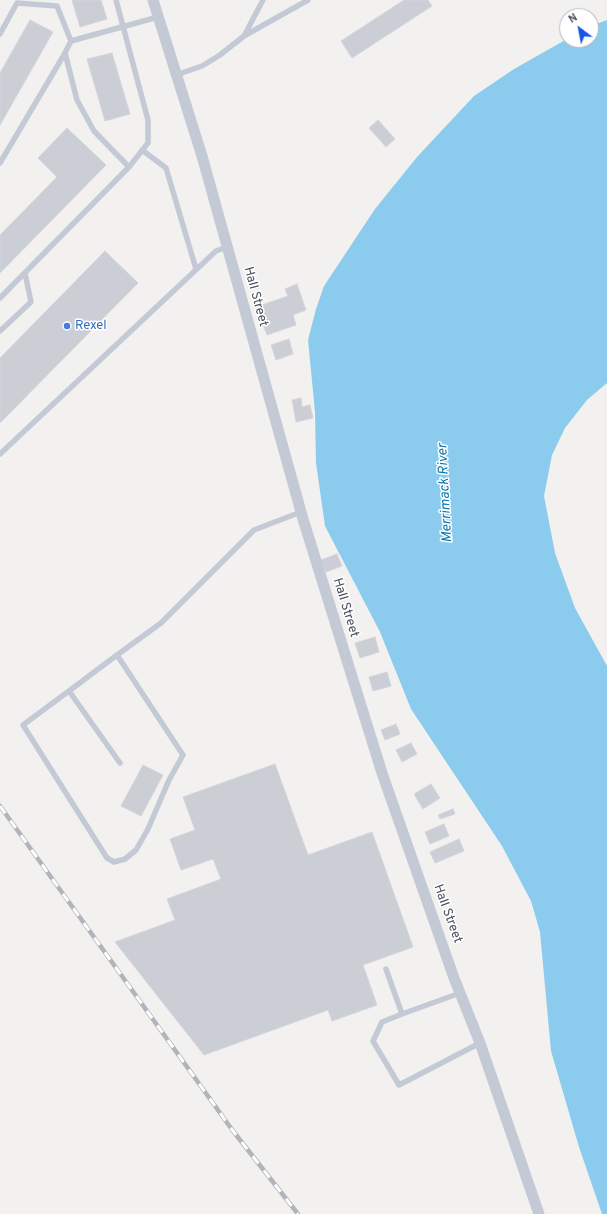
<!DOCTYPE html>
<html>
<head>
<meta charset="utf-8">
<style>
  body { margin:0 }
  #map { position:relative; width:607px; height:1214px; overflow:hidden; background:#f3f0f0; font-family:Overpass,sans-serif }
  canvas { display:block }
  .north { position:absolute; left:559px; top:8px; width:40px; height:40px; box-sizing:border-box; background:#fff; border:1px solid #b6b9bf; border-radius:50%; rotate:328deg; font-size:11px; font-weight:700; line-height:16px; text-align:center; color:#48515e }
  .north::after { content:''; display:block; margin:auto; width:14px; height:18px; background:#1756e6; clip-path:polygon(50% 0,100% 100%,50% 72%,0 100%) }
</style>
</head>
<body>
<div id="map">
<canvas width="607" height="1214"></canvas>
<div class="north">N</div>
</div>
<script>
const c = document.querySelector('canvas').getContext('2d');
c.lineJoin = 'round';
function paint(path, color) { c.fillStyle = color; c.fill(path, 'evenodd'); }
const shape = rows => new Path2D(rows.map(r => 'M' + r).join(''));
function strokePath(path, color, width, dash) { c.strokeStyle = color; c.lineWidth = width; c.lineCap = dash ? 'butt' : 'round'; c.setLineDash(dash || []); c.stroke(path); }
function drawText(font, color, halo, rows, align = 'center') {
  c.font = font + ' Overpass,sans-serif'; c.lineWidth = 3; c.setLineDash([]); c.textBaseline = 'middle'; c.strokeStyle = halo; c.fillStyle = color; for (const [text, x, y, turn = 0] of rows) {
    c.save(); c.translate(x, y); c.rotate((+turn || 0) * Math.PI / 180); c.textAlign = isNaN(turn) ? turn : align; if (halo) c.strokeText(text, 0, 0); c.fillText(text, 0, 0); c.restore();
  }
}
paint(shape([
  [607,20,607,383,587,400,565,428,552,455,544,496,555,553,575,608,607,666,607,1214,602,1214,579,1147,551,1051,540,932,531,901,502,846,411,709,380,632,325,526,316,463,315,412,308,340,316,309,324,286,375,209,417,157,474,96,514,69,567,39,591,40,591,26]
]), '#8bccee');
const building = shape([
  [72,0,101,0,107,19,80,27,72,0],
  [404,0,428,0,432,6,352,58,341,41,404,0],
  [30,20,53,32,0,125,0,73,30,20],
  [112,53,130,114,105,121,87,59,112,53],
  [378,120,395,139,386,147,369,128,378,120],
  [67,128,106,165,0,273,0,235,57,177,38,158,67,128],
  [105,251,138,283,0,423,0,358,105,251],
  [297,284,306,310,293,315,296,325,267,335,256,307,288,296,285,289,297,284],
  [289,339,293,354,276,360,271,345,289,339],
  [301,398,302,407,310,405,313,418,296,422,292,400,301,398],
  [337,554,342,566,326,572,321,560,337,554],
  [375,637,379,652,360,658,355,643,375,637],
  [387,672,391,686,373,691,369,677,387,672],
  [396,724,400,734,385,740,381,730,396,724],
  [411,743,417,754,402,762,396,750,411,743],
  [275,764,308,855,372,832,413,947,363,965,377,1005,332,1021,328,1010,204,1055,115,942,175,920,167,899,221,879,213,859,181,870,170,839,195,830,183,797,275,764],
  [143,765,163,775,141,816,121,806,143,765],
  [431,784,440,798,423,809,414,794,431,784],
  [453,809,455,814,440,819,438,815,453,809],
  [444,824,449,836,430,844,425,832,444,824],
  [459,839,464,851,435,863,430,852,459,839]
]);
paint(building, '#ccced6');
strokePath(building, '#d4d5dc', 1);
strokePath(shape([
  [0,34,17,3,57,6,71,41,158,17],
  [244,36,308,0],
  [65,53,77,100,94,131,129,167],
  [176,75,202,66,220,55,244,36,263,0],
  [142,150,166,168,196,269],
  [0,163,65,53,71,41],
  [0,298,129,167,148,143,148,120,116,0],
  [0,331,31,302,25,273],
  [0,454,216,251,227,247],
  [117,655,183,755,169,780,148,829,136,850,125,859,114,862,107,858,23,725,69,691,117,655,161,623,254,530,301,512],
  [69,691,120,763],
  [386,969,402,1014,382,1022,373,1041,399,1085,480,1043],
  [402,1014,460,993]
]), '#c4cad5', 5.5);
strokePath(shape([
  [153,0,202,156,303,519,382,773,454,978,480,1043,539,1214]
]), '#c4cad5', 11);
const rail = shape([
  [0,806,233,1131,298,1214]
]);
strokePath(rail, '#b2b4bb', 4.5);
strokePath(rail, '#fff', 3, [9]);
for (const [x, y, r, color] of [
  [67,326,4,"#3f7fe0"]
]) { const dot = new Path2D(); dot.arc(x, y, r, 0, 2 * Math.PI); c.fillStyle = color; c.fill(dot); strokePath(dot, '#fff', 1.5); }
drawText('13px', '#48515e', '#fff', [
  ["Hall Street",255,297,75],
  ["Hall Street",345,608,73],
  ["Hall Street",447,914,70]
]);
drawText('13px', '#366cbe', '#fff', [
  ["Rexel",75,326]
], 'left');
drawText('italic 14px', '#0a77ae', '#fff', [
  ["Merrimack River",446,493,-93]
]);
</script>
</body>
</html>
